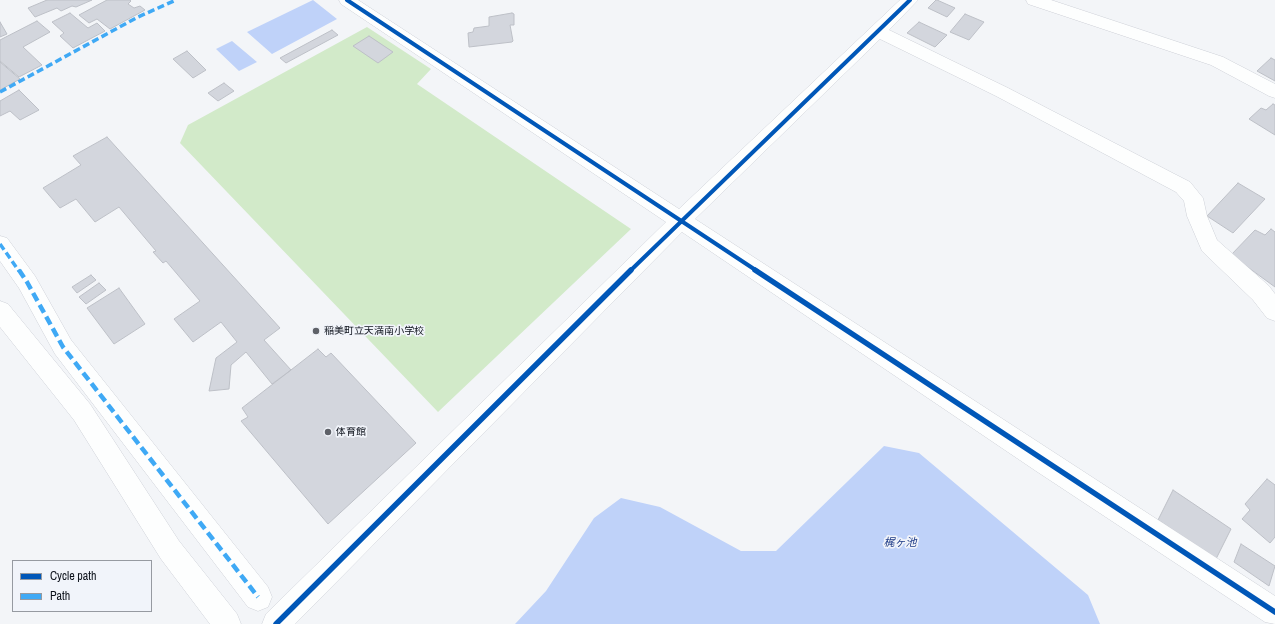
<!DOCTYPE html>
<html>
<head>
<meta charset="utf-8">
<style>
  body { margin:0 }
  #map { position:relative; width:1275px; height:624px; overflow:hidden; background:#f3f5f8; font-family:"Archivo Narrow",sans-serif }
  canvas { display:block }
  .legend { position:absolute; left:12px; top:560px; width:140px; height:52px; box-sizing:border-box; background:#f1f4fa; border:1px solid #969aa1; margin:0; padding:5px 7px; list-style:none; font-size:12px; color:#0d121b }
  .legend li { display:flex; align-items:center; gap:8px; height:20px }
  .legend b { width:20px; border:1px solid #969aa1 }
</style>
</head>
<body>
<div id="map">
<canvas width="1275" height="624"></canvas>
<ul class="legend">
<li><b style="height:5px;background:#0057b8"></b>Cycle path</li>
<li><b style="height:5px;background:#3fa9f5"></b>Path</li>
</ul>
</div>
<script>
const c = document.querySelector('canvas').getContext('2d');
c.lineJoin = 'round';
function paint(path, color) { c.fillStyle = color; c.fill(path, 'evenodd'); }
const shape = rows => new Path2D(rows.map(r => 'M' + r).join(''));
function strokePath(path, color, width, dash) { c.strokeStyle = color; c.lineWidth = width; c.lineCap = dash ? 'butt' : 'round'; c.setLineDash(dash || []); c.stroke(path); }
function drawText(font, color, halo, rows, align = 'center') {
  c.font = font + ' "Archivo Narrow","Noto Sans JP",sans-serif'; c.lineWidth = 3.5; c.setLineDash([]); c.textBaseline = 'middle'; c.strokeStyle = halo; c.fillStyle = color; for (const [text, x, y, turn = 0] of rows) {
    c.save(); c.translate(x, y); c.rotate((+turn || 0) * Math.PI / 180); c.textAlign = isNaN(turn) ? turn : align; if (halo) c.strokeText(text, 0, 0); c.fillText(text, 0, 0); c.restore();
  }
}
paint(shape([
  [367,27,431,69,417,84,631,229,438,412,180,143,188,125]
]), '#d2eac9');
paint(shape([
  [313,0,337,19,272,54,247,32],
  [232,41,257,62,239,71,216,49],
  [884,446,919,453,1088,595,1100,624,515,624,546,591,594,518,621,498,660,507,741,551,776,551]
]), '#bfd2f9');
const building = shape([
  [47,0,92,0,76,7,72,6,61,11,57,8,35,17,28,8,47,0],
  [107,0,130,0,131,1,128,4,134,8,140,6,145,10,110,29,97,19,89,23,79,15,107,0],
  [936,0,937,0,955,8,947,17,928,8,936,0],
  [70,13,88,28,97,23,105,31,73,48,60,36,64,33,52,22,70,13],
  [512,13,514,14,514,25,510,25,513,41,512,42,469,47,468,33,473,32,474,28,489,26,489,17,512,13],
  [965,14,984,22,969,40,950,32,965,14],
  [37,21,50,32,23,47,42,65,19,77,0,61,0,40,37,21],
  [0,22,7,34,0,37,0,22],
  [919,22,947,35,935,47,907,33,919,22],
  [332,30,338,35,286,63,280,58,332,30],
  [369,36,393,52,378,63,353,46,369,36],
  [187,51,206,70,193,78,173,59,187,51],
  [1271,58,1275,60,1275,81,1257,71,1271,58],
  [0,62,20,79,0,90,0,62],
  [224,83,234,91,218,101,208,93,224,83],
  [19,90,39,110,20,120,10,111,0,116,0,101,19,90],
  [1273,104,1275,105,1275,135,1249,119,1261,108,1266,110,1273,104],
  [107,137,280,328,264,340,291,370,272,384,246,352,231,365,229,389,209,391,216,358,237,342,221,322,193,342,174,319,200,301,166,261,163,263,153,252,156,251,119,207,95,222,76,199,60,208,43,188,81,165,73,156,107,137],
  [1238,183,1265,199,1233,233,1207,216,1238,183],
  [1271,229,1275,232,1275,287,1231,255,1255,230,1265,235,1271,229],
  [91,275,96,280,77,293,72,287,91,275],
  [99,283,106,290,86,304,79,297,99,283],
  [119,288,145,324,114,344,87,308,119,288],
  [318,349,326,357,331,353,416,443,328,524,241,421,248,417,242,408,318,349],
  [1267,479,1275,485,1275,537,1270,543,1242,519,1250,510,1245,504,1267,479],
  [1173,490,1231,529,1216,559,1158,520,1173,490],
  [1241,544,1275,566,1269,586,1234,562,1241,544]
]);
paint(building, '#d3d6dd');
strokePath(building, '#bdc0c7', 1);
const minor = shape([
  [339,0,358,0,679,209,900,0,918,0,889,30,1008,88,1190,182,1203,198,1207,216,1217,240,1269,286,1275,294,1275,321,1267,318,1253,300,1202,251,1187,216,1184,201,1176,192,996,96,880,39,695,219,1275,596,1275,624,1265,622,1036,471,682,232,295,624,262,624,266,614,666,222,341,4,339,0],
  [1026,0,1051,0,1223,57,1275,84,1275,98,1269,96,1211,65,1028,4,1026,0],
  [0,236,7,238,35,276,71,340,268,587,272,597,268,607,258,611,248,607,55,354,19,288,0,261,0,236],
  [0,301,8,304,90,404,179,541,237,614,241,624,210,624,161,559,74,420,0,327,0,301]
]);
strokePath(minor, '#ced1d8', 1);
paint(minor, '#fdfefe');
strokePath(shape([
  [0,92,138,17,176,0],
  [0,244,19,271]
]), '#3fa9f5', 3.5, [7, 3.5]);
strokePath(shape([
  [19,270,27,282,63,347,258,597]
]), '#3fa9f5', 4.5, [9, 4.5]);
strokePath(shape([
  [347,0,757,271],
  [630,271,910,0]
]), '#0057b8', 4);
strokePath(shape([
  [755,270,1275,612],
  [276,624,631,270]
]), '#0057b8', 5.5);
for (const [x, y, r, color] of [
  [316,331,4,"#5e6168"],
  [328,432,4,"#5e6168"]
]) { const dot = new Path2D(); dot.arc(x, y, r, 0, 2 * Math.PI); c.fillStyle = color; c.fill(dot); strokePath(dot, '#f1f4fa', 1.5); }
drawText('10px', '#0d121b', '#f1f4fa', [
  ["稲美町立天満南小学校",324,331],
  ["体育館",336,432]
], 'left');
drawText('italic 11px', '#1e3b87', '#f1f4fa', [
  ["梶ヶ池",900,543]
]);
</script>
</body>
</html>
